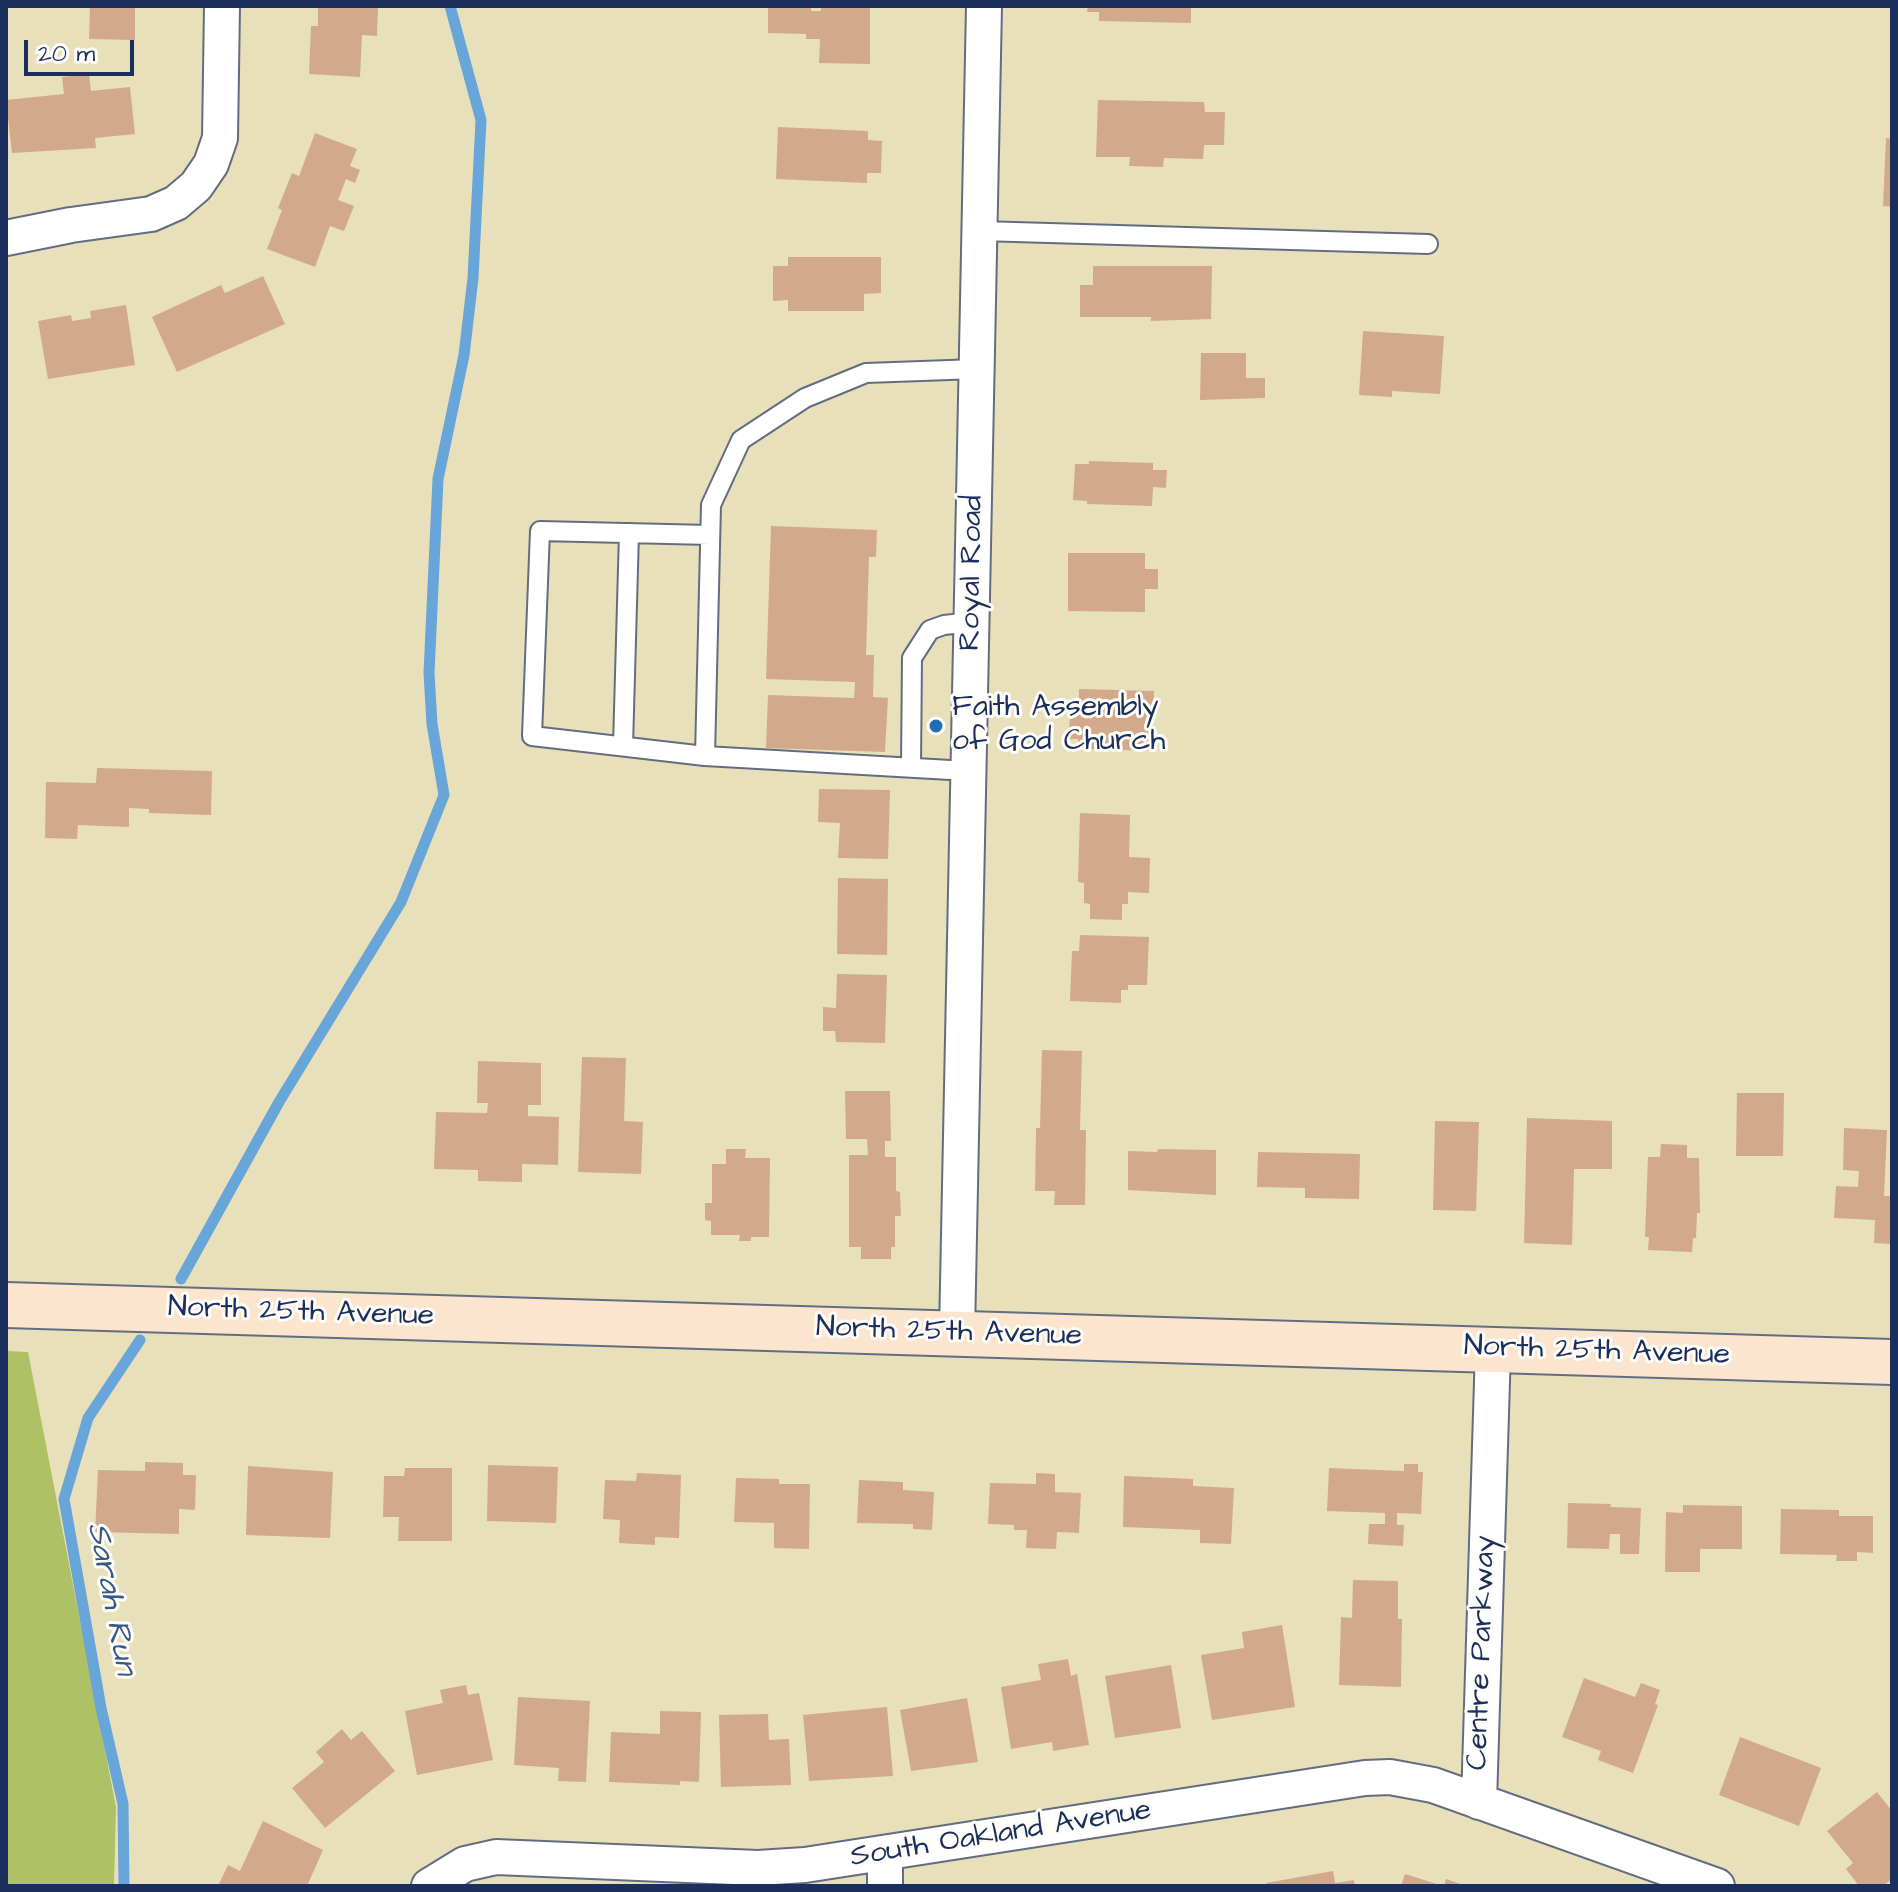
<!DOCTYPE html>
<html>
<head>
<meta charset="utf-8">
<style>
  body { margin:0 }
  #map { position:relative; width:1898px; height:1892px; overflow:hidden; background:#e8e0bb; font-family:"Architects Daughter",sans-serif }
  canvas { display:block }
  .frame { position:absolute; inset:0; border:8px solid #1b2f5e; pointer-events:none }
  .scale { position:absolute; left:24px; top:40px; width:110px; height:36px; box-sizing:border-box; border:4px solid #1b2f5e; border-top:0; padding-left:10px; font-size:24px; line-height:28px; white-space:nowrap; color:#1b2f5e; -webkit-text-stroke:6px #fdfcf7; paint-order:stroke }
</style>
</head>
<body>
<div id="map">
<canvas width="1898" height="1892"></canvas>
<div class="frame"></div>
<div class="scale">20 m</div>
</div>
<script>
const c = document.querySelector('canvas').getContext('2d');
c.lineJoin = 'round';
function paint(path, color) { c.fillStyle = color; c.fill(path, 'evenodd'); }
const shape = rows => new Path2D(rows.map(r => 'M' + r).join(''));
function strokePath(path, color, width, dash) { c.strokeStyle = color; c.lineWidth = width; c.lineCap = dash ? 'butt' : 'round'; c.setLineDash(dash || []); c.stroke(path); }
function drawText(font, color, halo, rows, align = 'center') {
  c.font = font + ' "Architects Daughter",sans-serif'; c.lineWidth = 6; c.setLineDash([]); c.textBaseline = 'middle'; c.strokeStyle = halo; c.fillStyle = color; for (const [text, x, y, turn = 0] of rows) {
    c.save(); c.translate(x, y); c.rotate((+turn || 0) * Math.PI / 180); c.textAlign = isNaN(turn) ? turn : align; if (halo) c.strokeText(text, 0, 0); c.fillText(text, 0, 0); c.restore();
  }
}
paint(shape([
  [6,1351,28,1352,116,1807,114,1886,6,1886]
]), '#afc165');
strokePath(shape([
  [181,1279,279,1102,401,902,444,795,432,724,429,673,438,479,464,355,473,278,481,120,450,6],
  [124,1886,123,1804,101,1708,64,1499,88,1418,140,1340]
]), '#68a5d9', 11);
paint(shape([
  [90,6,135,6,135,40,89,39],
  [318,6,378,7,377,36,362,35,360,77,309,74,311,26,318,26],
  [768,6,811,6,811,11,821,11,821,6,870,6,870,64,819,63,820,39,806,39,806,34,768,33],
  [1088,6,1191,6,1191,23,1099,21,1099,12,1087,12],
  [89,74,91,91,130,87,135,134,95,138,96,148,12,153,6,100,64,94,62,77],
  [1098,100,1204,102,1205,112,1225,112,1224,145,1204,145,1203,159,1164,158,1163,167,1129,166,1130,157,1096,157],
  [778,127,868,131,868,140,882,141,881,173,867,173,867,183,776,179],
  [315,133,357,149,350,166,360,170,355,183,346,179,338,200,354,206,344,231,330,226,315,267,267,249,282,210,278,208,292,173,299,176],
  [1886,138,1892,139,1892,207,1883,206],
  [788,257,881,257,881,293,864,294,864,311,788,311,788,300,773,301,773,266,788,266],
  [1093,266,1212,266,1211,319,1151,321,1151,317,1080,317,1080,285,1093,285],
  [263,276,285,324,177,372,152,317,221,285,225,293],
  [126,305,135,365,48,379,38,321,71,315,72,321,91,318,90,311],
  [1363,331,1444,336,1440,394,1392,391,1392,397,1359,395],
  [1201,353,1246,353,1246,378,1265,378,1265,398,1200,400],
  [1089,461,1153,463,1153,470,1167,470,1166,488,1153,487,1152,506,1087,504,1087,501,1073,500,1075,464,1089,464],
  [771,526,877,530,876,557,869,557,866,655,874,655,873,697,888,698,885,752,766,748,768,695,854,698,855,682,766,679],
  [1068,553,1145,553,1145,569,1158,569,1158,589,1145,589,1145,612,1068,611],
  [1079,689,1154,691,1152,751,1084,749,1084,743,1078,743,1078,739,1069,739,1070,707,1079,707],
  [97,768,212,771,211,815,149,813,149,809,129,808,129,827,78,825,77,839,45,838,46,782,96,783],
  [819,789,890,790,888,859,838,858,840,823,818,822],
  [1080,813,1130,815,1129,857,1150,858,1149,893,1128,892,1128,904,1122,904,1122,920,1090,919,1090,904,1084,903,1084,883,1078,882],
  [838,878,888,879,887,955,837,954],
  [1080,935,1149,937,1147,985,1128,985,1128,990,1121,990,1121,1003,1070,1001,1072,951,1079,951],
  [837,974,887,975,885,1043,836,1042,835,1031,823,1031,823,1007,836,1008],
  [1042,1050,1082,1051,1080,1130,1086,1130,1085,1205,1054,1205,1055,1191,1035,1191,1036,1128,1040,1128],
  [582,1057,626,1058,624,1121,643,1122,641,1174,578,1172],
  [478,1061,541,1063,541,1105,528,1105,528,1116,559,1117,558,1165,522,1164,522,1182,478,1181,478,1170,434,1169,436,1112,487,1113,488,1103,477,1103],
  [845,1091,890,1091,891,1141,885,1141,885,1157,896,1157,896,1191,900,1192,901,1216,895,1216,895,1247,891,1247,891,1259,861,1259,861,1247,849,1247,849,1155,868,1155,867,1139,846,1139],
  [1737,1093,1784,1093,1783,1156,1736,1156],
  [1527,1118,1612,1121,1612,1169,1574,1169,1572,1245,1524,1243],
  [1435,1121,1479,1122,1476,1211,1433,1210],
  [1844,1128,1887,1130,1884,1196,1892,1196,1892,1244,1874,1243,1875,1220,1834,1218,1836,1186,1858,1187,1859,1171,1843,1170],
  [1661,1144,1687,1145,1687,1158,1699,1158,1700,1213,1697,1213,1696,1238,1693,1238,1692,1252,1648,1250,1649,1237,1645,1237,1648,1157,1660,1157],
  [726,1149,746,1149,745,1158,770,1158,769,1237,751,1237,751,1241,739,1241,740,1235,711,1235,711,1221,705,1220,705,1203,712,1203,712,1164,726,1164],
  [1158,1149,1216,1150,1216,1195,1128,1190,1128,1151,1157,1152],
  [1258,1152,1360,1154,1359,1199,1305,1198,1305,1188,1257,1187],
  [145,1462,183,1463,183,1475,196,1475,195,1510,179,1509,179,1534,95,1532,98,1470,145,1471],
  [1404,1464,1418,1464,1418,1472,1423,1472,1421,1514,1397,1513,1397,1525,1404,1525,1403,1546,1368,1544,1369,1524,1385,1524,1385,1513,1327,1511,1329,1468,1404,1471],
  [488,1465,558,1467,556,1523,487,1521],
  [248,1466,333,1472,330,1538,246,1535],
  [405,1468,452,1468,452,1541,398,1541,399,1517,383,1517,384,1476,404,1476],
  [637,1473,681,1475,679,1538,655,1537,655,1545,619,1543,620,1520,603,1519,605,1480,636,1481],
  [1036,1473,1055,1474,1055,1492,1081,1493,1079,1533,1057,1532,1056,1549,1026,1548,1027,1530,1014,1530,1014,1525,988,1524,990,1483,1036,1484],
  [1124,1476,1193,1479,1193,1486,1234,1488,1231,1544,1200,1543,1200,1530,1123,1527],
  [736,1478,779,1479,779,1484,810,1484,809,1549,774,1548,774,1523,734,1522],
  [859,1480,903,1482,903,1490,934,1492,932,1530,913,1529,913,1524,857,1523],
  [1568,1503,1611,1504,1610,1507,1641,1508,1639,1554,1620,1554,1620,1534,1610,1534,1609,1549,1567,1548],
  [1683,1505,1742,1506,1742,1549,1700,1549,1700,1572,1665,1572,1666,1512,1683,1513],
  [1781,1509,1839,1510,1839,1516,1873,1516,1873,1553,1857,1552,1857,1561,1836,1561,1837,1555,1780,1554],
  [1353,1580,1398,1581,1398,1619,1402,1619,1401,1687,1339,1685,1341,1617,1352,1618],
  [1282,1625,1295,1707,1212,1720,1201,1655,1244,1648,1242,1632],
  [1068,1659,1071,1676,1077,1674,1089,1745,1053,1751,1052,1742,1011,1749,1001,1687,1041,1680,1038,1664],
  [1171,1665,1181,1728,1115,1738,1105,1676],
  [1584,1678,1635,1697,1641,1683,1660,1690,1655,1704,1658,1705,1633,1773,1598,1760,1601,1751,1562,1737],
  [466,1685,468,1695,479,1693,493,1760,417,1775,405,1711,443,1703,440,1690],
  [518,1697,590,1701,586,1782,558,1781,559,1768,514,1765],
  [967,1698,978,1762,911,1771,900,1710],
  [887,1707,893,1776,809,1781,803,1715],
  [660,1711,701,1712,699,1782,680,1781,680,1785,609,1782,611,1732,660,1734],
  [768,1714,769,1740,789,1739,791,1785,721,1787,719,1715],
  [342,1729,351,1740,362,1731,395,1771,325,1828,292,1788,324,1762,316,1752],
  [1740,1737,1821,1768,1799,1826,1719,1795],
  [1877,1792,1892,1811,1892,1879,1883,1886,1859,1886,1846,1869,1853,1863,1827,1831],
  [263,1821,323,1850,307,1886,218,1886,228,1865,240,1871],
  [1333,1871,1335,1883,1354,1880,1355,1886,1267,1886,1266,1883],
  [1405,1874,1440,1885,1440,1886,1401,1886],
  [1446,1879,1466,1886,1444,1886]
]), '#d3a98c');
const lane = shape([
  [980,231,1428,244],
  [710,535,540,531,532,736,705,756,968,771],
  [623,746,629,533],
  [705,756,711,505,741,440,805,398,866,373,977,369],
  [911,766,912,658,930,630,944,625,972,622]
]);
const street = shape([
  [6,238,71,225,151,214,176,203,196,186,211,164,220,138,222,6],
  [957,1333,984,6],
  [1479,1802,1493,1349],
  [429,1886,465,1864,496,1857,758,1868,805,1865,1365,1778,1390,1777,1433,1785,1717,1886],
  [885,1886,885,1853]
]);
const secondary = shape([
  [6,1305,1892,1362]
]);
strokePath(lane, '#636d7f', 22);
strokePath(street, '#636d7f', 38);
strokePath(secondary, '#636d7f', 48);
strokePath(lane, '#fff', 18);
strokePath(street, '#fff', 34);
strokePath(secondary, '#fce5cf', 44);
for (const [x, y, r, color] of [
  [936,726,8,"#1f6fb2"]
]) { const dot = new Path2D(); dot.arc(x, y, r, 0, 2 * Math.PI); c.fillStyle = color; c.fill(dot); strokePath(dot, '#fdfcf7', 3); }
drawText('30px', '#1b2f5e', '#fdfcf7', [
  ["Royal Road",973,573,-89],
  ["North 25th Avenue",301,1313,2],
  ["North 25th Avenue",949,1333,2],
  ["North 25th Avenue",1597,1352,2],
  ["Centre Parkway",1483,1653,-88],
  ["South Oakland Avenue",1001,1835,-9]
]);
drawText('30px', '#1b2f5e', '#fdfcf7', [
  ["Faith Assembly",952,709],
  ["of God Church",952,743]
], 'left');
drawText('italic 32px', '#365889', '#fdfcf7', [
  ["Sarah Run",110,1599,79]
]);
</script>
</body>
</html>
